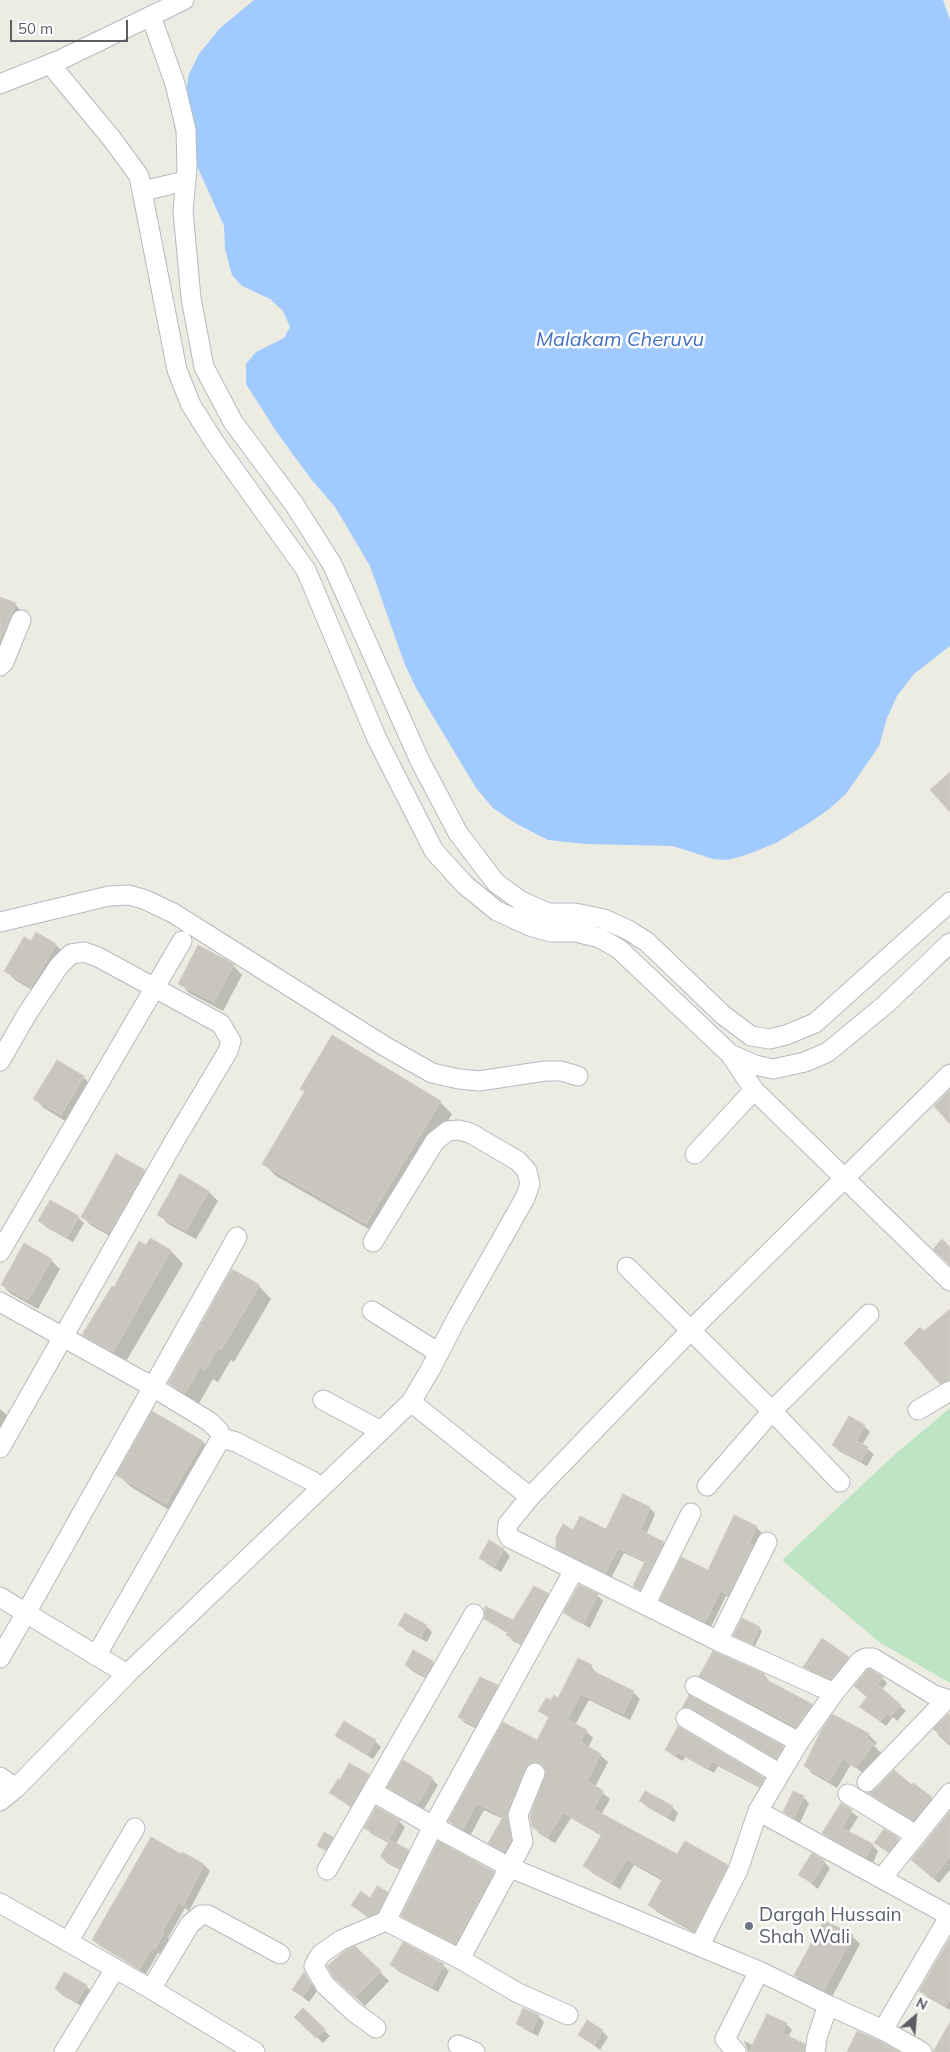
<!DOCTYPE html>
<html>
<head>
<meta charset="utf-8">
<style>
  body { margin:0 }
  #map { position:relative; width:950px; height:2052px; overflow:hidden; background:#edece2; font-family:Mulish,sans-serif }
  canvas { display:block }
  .north { position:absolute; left:890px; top:1992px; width:50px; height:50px; -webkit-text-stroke:4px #fff; paint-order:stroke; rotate:27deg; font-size:14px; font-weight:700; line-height:20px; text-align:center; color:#5a5d63 }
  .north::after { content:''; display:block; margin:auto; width:18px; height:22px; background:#5a5d63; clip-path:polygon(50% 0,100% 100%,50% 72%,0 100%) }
  .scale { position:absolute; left:10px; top:20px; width:118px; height:22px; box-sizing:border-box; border:2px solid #5a5d63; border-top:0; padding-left:6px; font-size:15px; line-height:18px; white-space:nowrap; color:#5a5d63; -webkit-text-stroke:4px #fff; paint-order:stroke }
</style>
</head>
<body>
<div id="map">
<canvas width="950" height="2052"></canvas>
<div class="north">N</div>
<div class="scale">50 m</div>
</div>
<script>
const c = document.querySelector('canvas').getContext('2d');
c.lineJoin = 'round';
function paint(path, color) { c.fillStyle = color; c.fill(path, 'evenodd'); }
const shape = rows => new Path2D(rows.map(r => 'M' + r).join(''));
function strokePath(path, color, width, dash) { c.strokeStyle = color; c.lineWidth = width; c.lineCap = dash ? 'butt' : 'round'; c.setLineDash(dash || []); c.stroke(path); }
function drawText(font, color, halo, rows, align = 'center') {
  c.font = font + ' Mulish,sans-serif'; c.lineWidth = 5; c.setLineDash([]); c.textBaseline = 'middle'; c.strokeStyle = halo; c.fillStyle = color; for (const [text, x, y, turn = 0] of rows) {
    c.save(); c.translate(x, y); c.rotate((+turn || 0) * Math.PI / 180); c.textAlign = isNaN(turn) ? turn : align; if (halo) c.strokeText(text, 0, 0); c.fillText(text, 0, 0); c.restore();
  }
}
paint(shape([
  [950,1408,950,1683,879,1642,782,1560,893,1456]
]), '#bee5c3');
paint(shape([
  [254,0,943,0,950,20,950,646,914,674,897,696,887,718,879,746,855,781,845,795,829,809,809,823,776,843,746,855,728,860,713,859,673,846,585,844,548,840,515,823,493,808,476,788,416,688,405,665,370,566,335,507,311,479,278,434,246,384,246,364,256,352,284,338,290,327,283,311,270,299,242,286,232,275,225,249,224,226,193,157,183,108,189,74,199,54,220,28]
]), '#a1cafe');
paint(shape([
  [0,598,15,604,24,614,0,664],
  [32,942,56,945,65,954,41,995,15,980,6,971],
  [233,965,242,975,223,1011,189,993,180,983],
  [83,1077,92,1086,70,1124,44,1108,35,1099],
  [302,1089,440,1102,452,1114,379,1235,276,1176,263,1163,306,1092],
  [144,1171,153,1181,119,1241,92,1226,82,1217],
  [209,1192,218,1201,196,1239,168,1224,159,1214],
  [78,1217,84,1223,73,1242,46,1227,40,1221],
  [150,1240,171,1251,183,1264,125,1363,96,1347,84,1335,114,1288],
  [51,1260,60,1269,38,1309,11,1294,2,1285],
  [259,1286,271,1299,234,1362,231,1360,218,1382,213,1379,198,1405,182,1395,170,1383],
  [0,1409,16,1423,0,1451],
  [153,1413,203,1442,215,1455,179,1516,131,1487,118,1475],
  [864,1426,870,1432,862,1445,874,1454,867,1466,839,1451,833,1445],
  [650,1508,655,1514,646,1535,663,1543,669,1549,646,1595,634,1586,646,1563,624,1553,611,1578,563,1554,557,1548,573,1532,606,1531],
  [756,1527,762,1533,734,1601,726,1596,711,1627,668,1606,662,1600,708,1572],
  [504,1550,510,1556,501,1572,487,1564,481,1558],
  [535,1587,548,1594,554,1600,527,1648,513,1641,507,1635,508,1633,492,1624,485,1618,514,1622],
  [597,1595,603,1601,590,1628,571,1618,565,1612],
  [400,1625,426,1626,432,1632,427,1642,406,1631],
  [759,1628,762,1631,755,1646,735,1635],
  [848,1658,857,1667,840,1688,814,1676,804,1666],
  [432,1662,438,1668,431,1681,412,1671,406,1665],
  [591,1666,597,1674,633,1692,640,1699,630,1720,589,1700,575,1725,586,1731,593,1738,588,1748,600,1755,608,1762,595,1787,610,1799,601,1815,678,1856,727,1866,734,1874,702,1937,657,1912,649,1905,663,1881,634,1865,620,1889,592,1873,585,1866,602,1836,571,1818,555,1843,540,1834,533,1827,547,1770,542,1768,518,1847,512,1858,497,1850,490,1843,503,1819,484,1810,470,1836,457,1828,450,1821,538,1742,550,1719,540,1711,551,1702,558,1700],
  [868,1671,882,1678,887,1683,882,1690,906,1711,897,1721,893,1717,886,1726,861,1707,868,1697],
  [700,1675,764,1675,771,1683,812,1705,819,1712,803,1734,708,1683],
  [497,1687,503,1693,481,1731,465,1723,459,1717],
  [690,1697,783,1747,789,1753,782,1764,699,1714,689,1713,684,1708],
  [833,1716,869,1735,877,1743,874,1746,881,1753,864,1774,851,1764,837,1788,813,1774,805,1766],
  [950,1717,950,1746,938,1735],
  [679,1728,764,1779,770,1785,766,1791,718,1766,714,1773,685,1757,683,1761,672,1755,666,1749],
  [337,1735,375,1741,381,1747,373,1759,343,1741],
  [368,1775,374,1781,357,1811,337,1798,331,1792,340,1782],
  [432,1779,438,1785,424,1809,395,1793,389,1787],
  [913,1785,938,1804,920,1826,876,1799,870,1793],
  [803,1797,809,1803,800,1823,784,1812],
  [641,1801,672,1807,678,1813,674,1822,647,1807],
  [841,1804,858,1817,848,1833,872,1845,878,1851,873,1863,830,1839,824,1833],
  [950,1813,950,1870,939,1883,918,1866],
  [399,1821,405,1827,396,1844,414,1857,406,1873,387,1863,381,1857,389,1843,372,1834,366,1828],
  [884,1830,905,1845,895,1857,876,1843],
  [332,1838,335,1841,328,1852,318,1846],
  [183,1853,204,1865,210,1871,189,1911,185,1908,168,1938,169,1940,161,1954,158,1953,146,1974,100,1946,94,1940],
  [824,1862,830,1868,818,1889,800,1875],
  [493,1873,499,1879,462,1949,409,1922,403,1916],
  [387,1893,392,1898,374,1921,358,1910,371,1899],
  [852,1936,860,1944,832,1997,803,1983,795,1975],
  [950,1941,950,2010,927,1997,920,1991],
  [355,1948,389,1981,365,2006,345,1987],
  [392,1965,443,1965,449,1971,438,1992,398,1971],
  [305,1974,317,1991,309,2002,294,1990],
  [86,1986,92,1992,83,2007,62,1995,56,1989],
  [303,2009,330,2036,323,2043,296,2017],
  [538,2016,544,2022,538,2036,524,2029,518,2023],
  [786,2024,792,2030,788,2037,804,2045,809,2052,748,2052,744,2041,753,2045],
  [602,2031,608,2037,600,2050,580,2034]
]), '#0003');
const building = shape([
  [0,597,16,603,0,640,0,597],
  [950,772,950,812,930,790,950,772],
  [36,932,56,944,31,987,4,971,24,937,31,941,36,932],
  [198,945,234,964,214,1002,178,984,198,945],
  [332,1035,441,1101,366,1224,262,1164,305,1091,300,1089,332,1035],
  [57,1060,84,1076,61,1115,33,1099,57,1060],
  [950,1090,950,1124,934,1106,950,1090],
  [116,1154,145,1170,109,1233,81,1217,116,1154],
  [180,1174,209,1191,186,1231,157,1215,180,1174],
  [50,1200,79,1216,67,1237,38,1221,50,1200],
  [150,1238,171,1250,113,1352,82,1335,112,1286,114,1287,139,1241,146,1245,150,1238],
  [942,1239,950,1247,950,1265,933,1249,942,1239],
  [24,1243,52,1259,28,1300,1,1285,24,1243],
  [232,1269,260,1285,221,1350,218,1348,205,1370,200,1367,185,1393,168,1383,232,1269],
  [950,1309,950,1380,940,1384,904,1343,920,1327,924,1331,950,1309],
  [152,1411,203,1441,166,1504,116,1475,152,1411],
  [849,1416,865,1425,856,1441,868,1447,861,1461,832,1445,849,1416],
  [623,1494,650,1507,640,1530,664,1542,640,1590,633,1586,645,1561,618,1548,605,1573,556,1548,556,1537,563,1524,573,1530,580,1516,606,1529,623,1494],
  [734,1515,757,1526,749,1543,753,1545,728,1595,720,1591,705,1622,660,1600,681,1557,708,1570,734,1515],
  [489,1540,504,1549,494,1567,479,1558,489,1540],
  [579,1585,598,1594,584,1623,563,1613,579,1585],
  [534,1586,548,1593,521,1643,506,1635,508,1631,484,1619,485,1606,513,1620,534,1586],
  [405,1613,427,1625,421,1637,398,1625,405,1613],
  [742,1618,760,1627,752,1644,733,1636,742,1618],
  [822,1638,849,1657,831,1679,803,1667,822,1638],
  [413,1650,433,1661,425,1676,405,1665,413,1650],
  [713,1651,765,1674,763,1678,812,1704,796,1727,699,1676,713,1651],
  [578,1658,592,1665,589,1669,634,1691,623,1714,581,1694,567,1719,587,1730,580,1742,601,1754,587,1781,604,1791,593,1809,677,1854,685,1841,728,1865,695,1931,648,1905,663,1878,627,1859,612,1883,583,1866,602,1834,563,1812,548,1837,532,1827,530,1816,546,1772,544,1766,540,1763,533,1762,525,1768,508,1811,511,1840,504,1852,488,1843,503,1817,477,1803,463,1829,448,1821,503,1722,537,1740,549,1717,538,1711,546,1698,551,1700,554,1695,558,1698,578,1658],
  [870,1669,883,1677,877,1684,901,1705,891,1716,887,1713,880,1721,859,1707,867,1697,854,1686,867,1670,870,1669],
  [480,1677,498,1685,475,1726,458,1717,480,1677],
  [689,1695,783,1746,776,1759,692,1708,682,1708,689,1695],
  [832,1714,870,1734,867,1738,874,1744,855,1768,843,1758,829,1781,804,1766,820,1733,832,1714],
  [948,1714,950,1715,950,1743,933,1729,948,1714],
  [344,1721,376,1740,367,1754,335,1736,344,1721],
  [678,1726,765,1778,760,1786,712,1761,708,1768,678,1752,676,1756,665,1750,678,1726],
  [403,1760,433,1778,418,1804,387,1787,403,1760],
  [349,1763,369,1774,351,1805,329,1793,338,1779,340,1780,349,1763],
  [894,1770,912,1785,913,1783,932,1797,914,1820,868,1793,875,1790,894,1770],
  [645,1791,673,1806,667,1817,639,1801,645,1791],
  [793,1791,804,1796,794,1818,783,1812,793,1791],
  [841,1803,852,1810,842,1828,873,1844,866,1857,822,1833,841,1803],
  [376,1807,400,1820,388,1841,364,1828,376,1807],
  [950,1811,950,1856,933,1878,911,1860,950,1811],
  [884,1829,899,1838,888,1852,874,1843,884,1829],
  [324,1832,333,1837,325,1850,317,1846,324,1832],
  [151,1837,181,1854,182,1852,204,1864,183,1906,179,1903,162,1932,164,1933,155,1949,152,1948,139,1969,92,1940,151,1837],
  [390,1840,409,1850,400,1868,380,1857,390,1840],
  [438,1841,494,1872,455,1944,401,1916,438,1841],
  [812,1853,825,1861,812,1883,798,1875,812,1853],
  [377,1886,388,1892,378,1912,368,1917,351,1905,361,1891,370,1898,377,1886],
  [824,1920,853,1935,824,1990,794,1975,824,1920],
  [950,1938,950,1999,946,2006,919,1991,950,1938],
  [403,1942,444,1964,432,1987,390,1965,403,1942],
  [355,1946,381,1971,355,1997,334,1978,327,1966,346,1950,355,1946],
  [64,1972,87,1985,77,2002,55,1989,64,1972],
  [304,1972,311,1984,303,1997,292,1990,304,1972],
  [303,2008,325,2029,316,2038,294,2017,303,2008],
  [523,2008,539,2015,532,2031,516,2024,523,2008],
  [767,2014,787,2023,782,2033,805,2044,804,2052,749,2052,767,2014],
  [587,2020,603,2030,594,2045,578,2035,587,2020],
  [950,2022,950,2052,933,2052,950,2022],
  [857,2031,878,2040,899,2052,847,2052,857,2031]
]);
paint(building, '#c8c6bf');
strokePath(building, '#d2cec0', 1);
const minor = shape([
  [151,16,175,84,186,130,187,168,183,211,191,298,204,367,233,422,294,504,332,564,420,761,458,833,496,883,521,901,548,913,575,913,604,919,628,930,647,942,723,1015,751,1036,770,1039,786,1035,815,1023,950,902],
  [50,64,112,139,139,176,177,370,191,405,215,443,306,570,377,739,434,851,465,885,497,911,530,926,551,932,576,932,600,938,619,949,730,1054,755,1065,773,1069,805,1062,828,1052,886,1004,950,943],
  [0,84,60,60,184,0],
  [143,191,185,181],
  [0,666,4,662,21,620],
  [0,922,109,896,129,895,146,900,173,913,386,1047,432,1073,459,1079,479,1081,545,1071,561,1071,578,1076],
  [0,1061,27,1014,59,966,71,954,84,952,98,957,221,1024,231,1041,228,1051,172,1145,63,1337,0,1302],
  [754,1090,950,1281],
  [695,1154,754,1090,730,1054],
  [0,1252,182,941],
  [627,1267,772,1411,840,1482],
  [372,1311,439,1353],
  [323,1400,381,1431],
  [411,1402,530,1497],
  [918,1410,950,1391],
  [221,1438,236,1442,312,1481,321,1488],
  [0,1448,63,1337,153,1387,26,1613,0,1597],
  [707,1486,772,1411,869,1314],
  [645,1605,691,1513],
  [718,1641,767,1542],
  [96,1656,221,1438,219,1431,210,1422,153,1387,237,1237],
  [0,1658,26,1613,127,1674],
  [695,1686,799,1742,834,1693,860,1661,866,1658,873,1658,934,1695,950,1700],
  [834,1693,718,1641,510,1538,507,1533,508,1524,530,1497,691,1330,950,1074],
  [686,1718,780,1774],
  [0,1777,16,1788],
  [867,1782,947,1699],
  [373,1792,433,1826,511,1868,759,1971,828,2005,883,2030,922,2052],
  [848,1794,916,1835],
  [0,1801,16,1788,127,1674,411,1402,430,1370,457,1318,525,1198,530,1184,527,1171,518,1161,470,1133,459,1130,448,1131,435,1141,373,1242],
  [758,1811,950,1916],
  [327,1870,474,1614],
  [882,1878,950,1793],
  [0,1903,151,1989,255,2052],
  [386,1921,460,1959,518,1993,568,2015],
  [68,1942,135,1828],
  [700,1945,738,1870,758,1811,799,1742],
  [460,1959,523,1842,518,1815,535,1773],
  [151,1989,190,1924,201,1915,208,1915,280,1954],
  [376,2028,354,2012,325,1985,314,1966,317,1960,321,1954,341,1940,386,1921,433,1826,574,1570],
  [883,2030,949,1917],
  [458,2045,475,2052],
  [64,2052,115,1969],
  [736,2052,725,2039,759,1971],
  [815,2052,817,2038,828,2005]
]);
strokePath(minor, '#b7b9be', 21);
strokePath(minor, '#fff', 19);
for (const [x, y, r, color] of [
  [749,1926,5,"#6b7280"]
]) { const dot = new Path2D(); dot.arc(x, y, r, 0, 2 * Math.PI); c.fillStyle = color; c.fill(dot); strokePath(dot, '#fff', 2); }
drawText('19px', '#5b616d', '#fff', [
  ["Dargah Hussain",759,1915],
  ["Shah Wali",759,1937]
], 'left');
drawText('italic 20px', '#4472c1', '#fff', [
  ["Malakam Cheruvu",620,340]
]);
</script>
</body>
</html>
